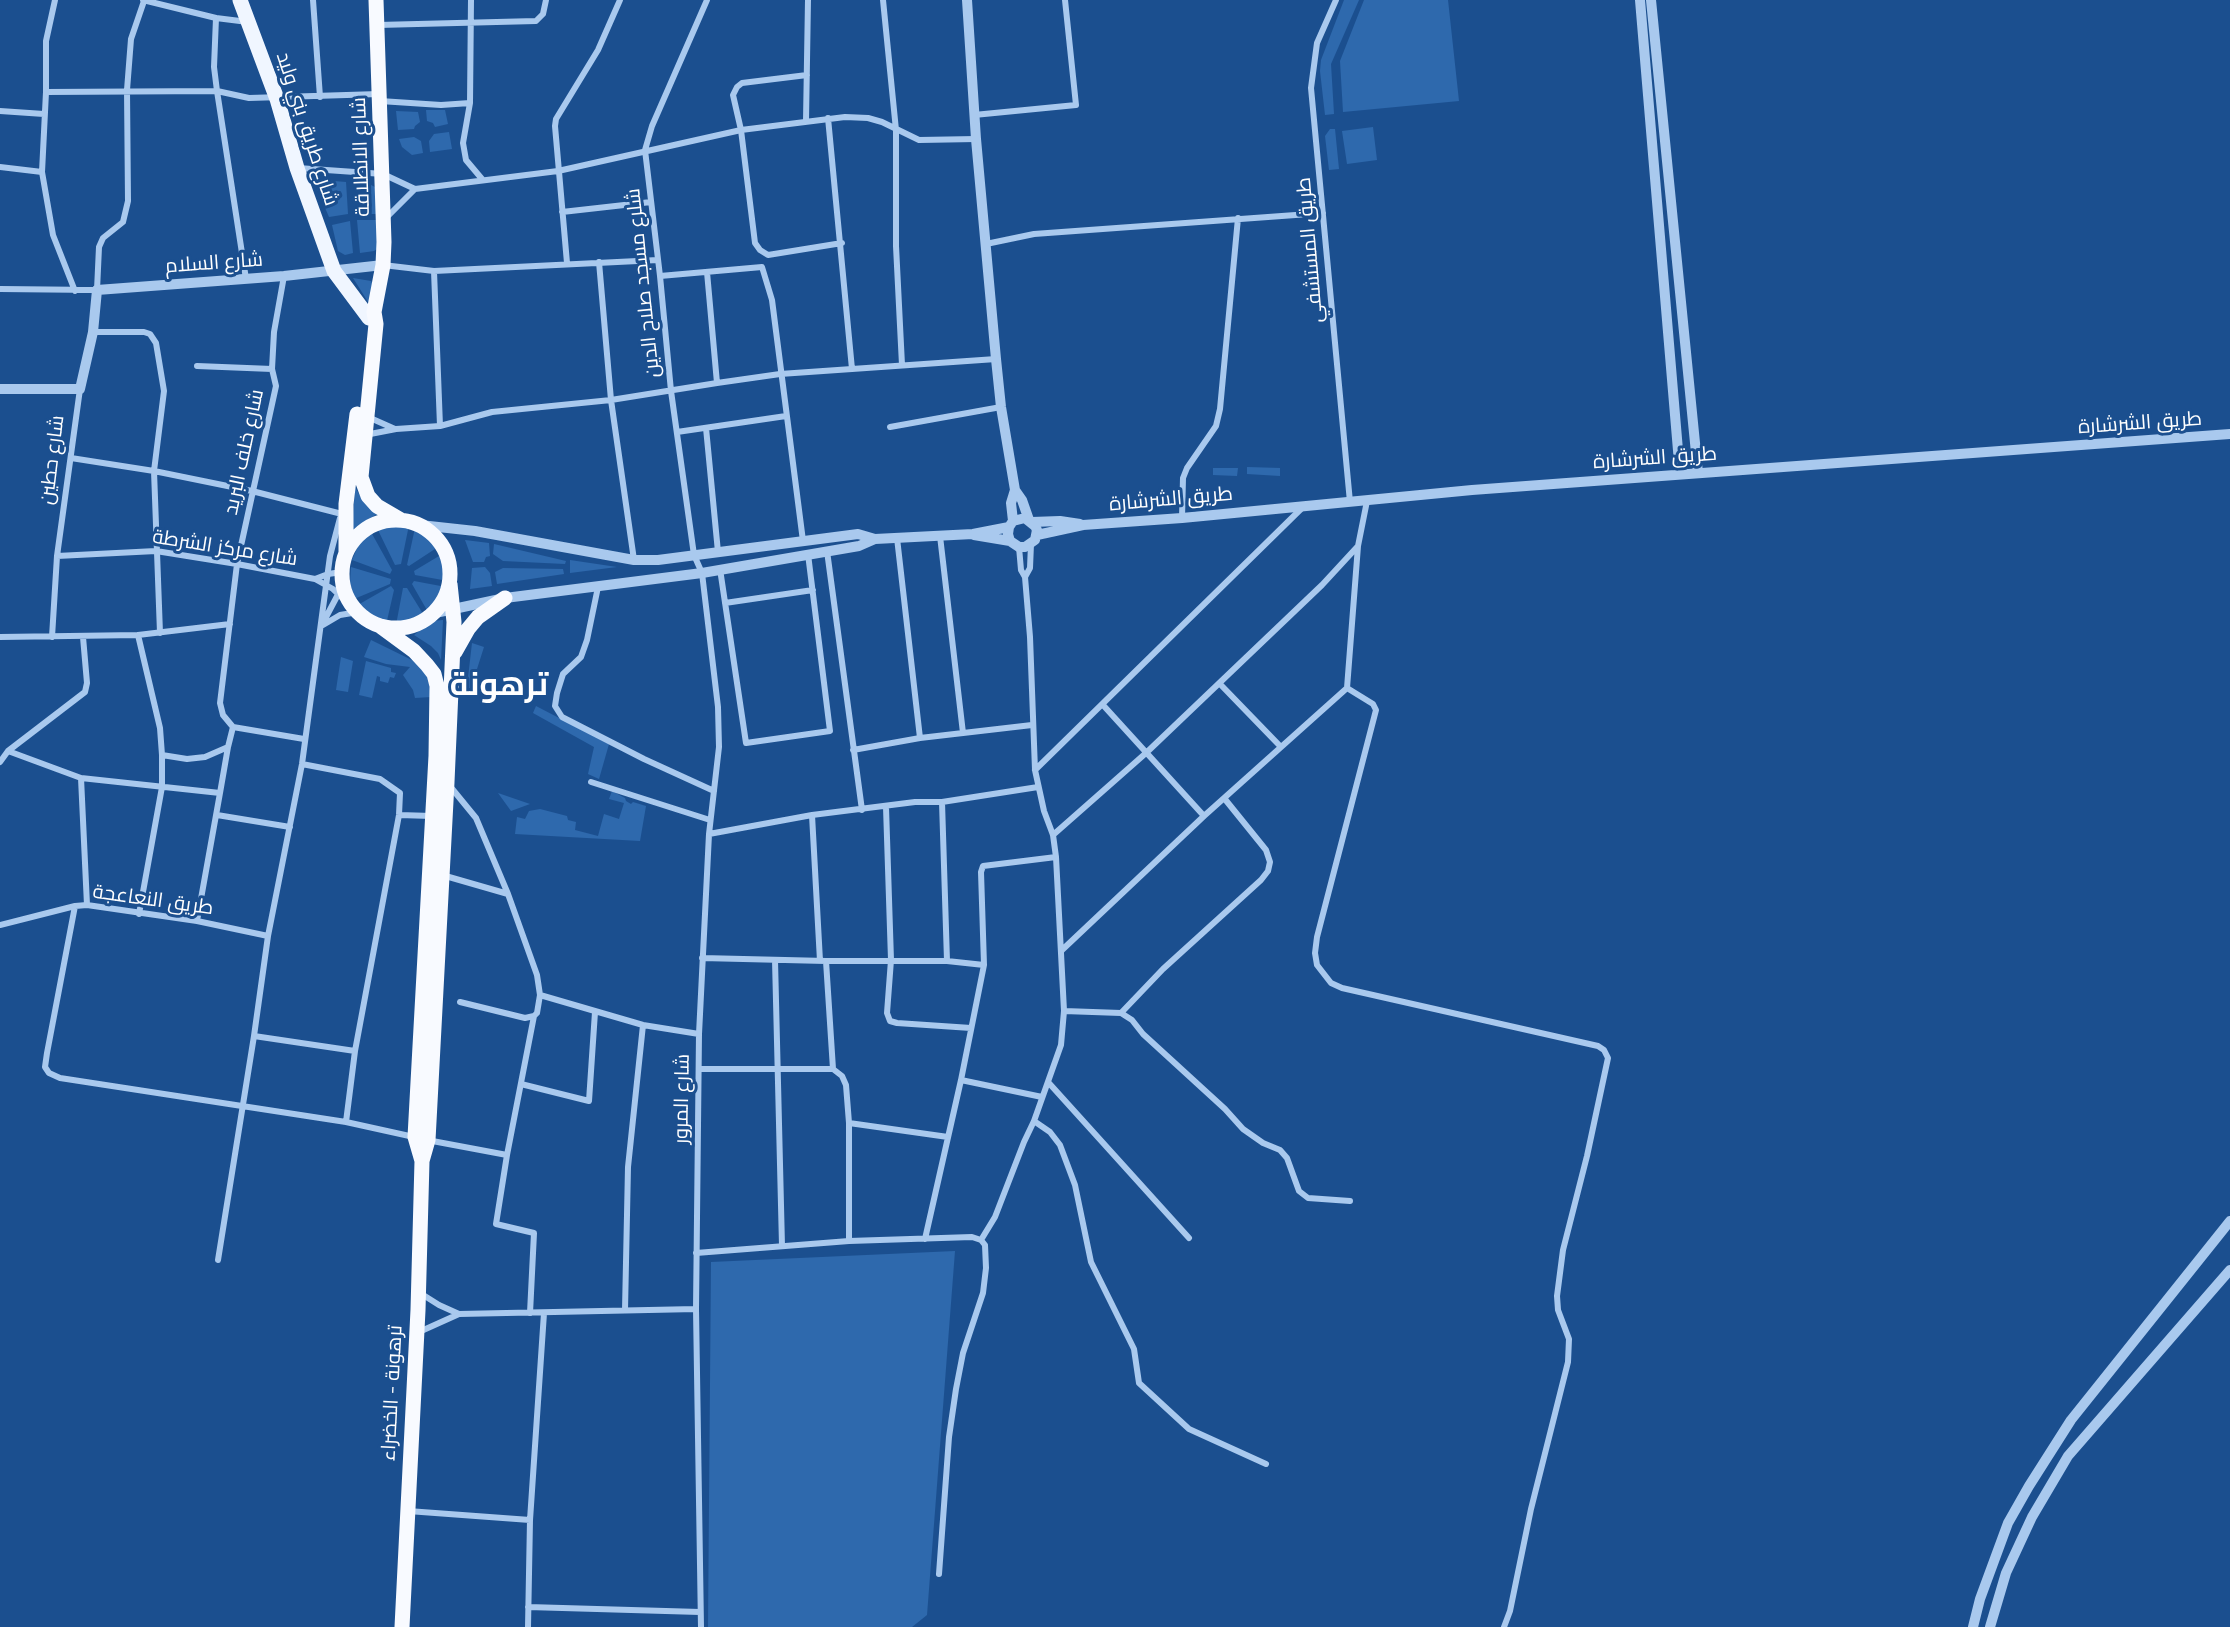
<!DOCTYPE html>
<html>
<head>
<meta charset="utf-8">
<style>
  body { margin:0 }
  canvas { display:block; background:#1b4f8f }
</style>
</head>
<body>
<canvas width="2230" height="1627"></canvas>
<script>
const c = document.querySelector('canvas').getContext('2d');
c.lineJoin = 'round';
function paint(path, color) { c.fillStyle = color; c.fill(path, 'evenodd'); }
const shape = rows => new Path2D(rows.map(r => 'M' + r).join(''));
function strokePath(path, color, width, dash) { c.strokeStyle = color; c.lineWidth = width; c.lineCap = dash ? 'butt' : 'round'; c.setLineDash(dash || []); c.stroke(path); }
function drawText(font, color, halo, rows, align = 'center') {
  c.font = font + ' Raleway,Cairo,sans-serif'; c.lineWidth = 6; c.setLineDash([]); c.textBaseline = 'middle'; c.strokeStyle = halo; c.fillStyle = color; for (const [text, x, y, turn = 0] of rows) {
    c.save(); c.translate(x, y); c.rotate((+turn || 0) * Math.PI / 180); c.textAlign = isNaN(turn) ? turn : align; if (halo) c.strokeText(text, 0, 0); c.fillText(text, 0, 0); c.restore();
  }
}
paint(shape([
  [1344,0,1359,0,1331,64,1334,114,1325,115,1320,71,1321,60],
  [1364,0,1448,0,1459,101,1343,112,1340,61],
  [426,110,445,110,448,124,435,127,433,123,427,121],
  [396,111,418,112,420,122,415,126,414,129,398,130],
  [1373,127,1377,160,1347,164,1342,131],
  [1330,129,1335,129,1339,169,1329,170,1325,136],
  [449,132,452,149,430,152,429,141,434,134],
  [414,137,421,141,423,153,412,155,402,147,399,139],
  [322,180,346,182,348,214,329,217,317,189],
  [360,184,371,185,379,189,380,214,360,214],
  [357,220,380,220,377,249,374,251,360,253],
  [350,221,353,253,345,255,338,251,332,225],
  [353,278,371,281,374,287,370,305],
  [1247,467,1280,468,1280,476,1247,474],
  [1213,468,1238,468,1237,476,1213,475],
  [355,487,365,504,377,514,364,522,352,533],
  [397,523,409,525,401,564,395,565,377,528],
  [415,528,429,533,438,547,409,566,407,565],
  [371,532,392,570,390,574,352,560,358,546,365,536],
  [465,540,489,543,490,556,486,557,484,562,473,562],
  [494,544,566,561,565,564,503,561,493,554],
  [444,553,448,556,450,567,448,581,415,575,414,571],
  [570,560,617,567,570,573],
  [351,567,391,579,390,584,354,599,350,583],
  [485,567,490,573,492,586,470,589,472,568],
  [503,568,563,569,564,574,497,584,495,572],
  [414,581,446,587,445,594,437,607,428,612,412,584],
  [391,586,394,590,386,625,369,618,356,606],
  [403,588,407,588,425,617,402,626,396,625],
  [443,620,441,660,438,653,431,646,414,635,432,621],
  [371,640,416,662,428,678,431,697,415,698,413,690,403,675,410,667,386,664,364,657],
  [472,643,484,647,470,691,466,695],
  [341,657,353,661,348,692,336,690],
  [366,661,391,668,391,672,396,673,394,678,390,677,388,683,380,681,380,677,377,676,372,698,359,695],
  [536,706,609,744,599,779,588,774,594,747,533,713],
  [612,791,625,798,626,801,631,804,633,802,646,806,640,841,515,834,517,817,525,819,529,811,540,809,567,816,568,820,576,822,575,830,598,836,604,814,619,819,624,803,609,799],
  [498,793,530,804,511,811],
  [955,1251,927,1615,912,1627,708,1627,711,1262]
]), '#2e69ad');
strokePath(shape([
  [55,0,46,41,46,92,42,172,53,235,75,291],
  [143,0,216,18],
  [313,0,320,97],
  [883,0,896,130,896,246,902,365],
  [1336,0,1317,43,1311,88,1350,502],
  [248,22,216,18,214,67,217,91,249,98,379,94],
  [378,25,536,21,543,14,546,0],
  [807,75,742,83,737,87,733,95,741,130,755,243,760,250,768,255,842,243],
  [46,92,217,91,246,279],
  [380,101,441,105,470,103,471,0],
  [470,103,463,143,466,160,482,179],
  [0,111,44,114],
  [974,115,1076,105,1065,0],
  [828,118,852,369],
  [806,121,808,0],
  [0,167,42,172],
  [298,168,383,174,415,189,558,171,741,130,845,117,868,118,882,122,919,140,976,139],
  [562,212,651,202],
  [386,218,415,189],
  [986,244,1034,234,1323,213],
  [599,262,611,400,634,560],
  [567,263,555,126,556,119,598,50,620,0],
  [383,265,434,271,658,260],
  [434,271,440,426],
  [284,276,274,332,272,369,276,386,237,564,220,703,223,715,233,727,304,739],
  [660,276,762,267,772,300,803,541],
  [0,289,97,290,99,247,103,238,123,222,128,201,127,90,131,39,144,1],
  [93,332,144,332,150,334,156,343,164,391,154,471,160,633],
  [197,366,272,369],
  [717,383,780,374,996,359],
  [368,417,395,429],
  [890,427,1001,407],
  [706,428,718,552],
  [677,432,786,416],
  [365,435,396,429,440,426,492,412,611,400,717,383,707,272],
  [71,458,154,471,252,491,342,514],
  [1182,518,1183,478,1187,468,1216,426,1220,409,1238,218],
  [940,536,963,733],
  [897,538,920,738],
  [1358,546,1347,688,1373,704,1376,710,1317,937,1315,953,1317,965,1331,983,1342,988,1598,1046,1604,1050,1608,1058,1587,1156,1563,1250,1557,1296,1558,1310,1569,1339,1568,1362,1531,1509,1510,1611,1504,1627],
  [827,551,862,810],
  [57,556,156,551,237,564,315,579,333,589,353,608],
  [720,569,746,743,830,731,808,554],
  [1025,577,1030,568,1031,544],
  [315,579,328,574,342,572],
  [598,587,587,640,581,657,563,674,557,693,555,706,562,717,644,759,714,791],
  [725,603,813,590],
  [325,619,343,585],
  [323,625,340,615,358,612],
  [138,635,160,728,162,755,162,787,139,914],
  [0,637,138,635,230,624],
  [52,637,57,556,80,389],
  [1220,684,1281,747],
  [1103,705,1204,816],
  [853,750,920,738,1032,725],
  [8,751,81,778,220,793,197,921],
  [162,755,187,759,205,757,228,747,233,727],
  [0,762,8,751,85,692,87,683,83,637],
  [302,764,380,779,400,793,399,815,355,1051,346,1122],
  [1035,770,1302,508],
  [81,778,87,905],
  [591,782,710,820],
  [449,785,476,818,508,894,537,975,540,995,643,1025,699,1034],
  [220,793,228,747],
  [942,802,947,961],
  [886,807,891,960,887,1013,890,1021,897,1023,971,1028],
  [217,815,290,827],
  [399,815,432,816],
  [812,815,820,961],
  [709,834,812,815,915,802,942,802,1038,787],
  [1053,835,1146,753,1322,585,1358,546,1367,501],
  [442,875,508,894],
  [75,906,47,1053,45,1067,49,1073,60,1078,346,1122,414,1137],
  [0,925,75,906,87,905,197,921,268,936],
  [1061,951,1204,816,1347,688],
  [702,958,826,961,947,961,984,965],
  [775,960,782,1246],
  [826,961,833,1069],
  [460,1002,525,1018,534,1016,537,1013,540,995],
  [1064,1011,1121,1013,1132,1020,1143,1034,1225,1109,1243,1129,1263,1143,1280,1150,1287,1158,1299,1191,1308,1198,1350,1201],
  [1121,1013,1163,969,1261,880,1268,871,1270,862,1266,850,1224,798],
  [254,1036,355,1051],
  [699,1069,833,1069,842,1076,846,1085,849,1123,849,1241],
  [961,1080,1042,1097],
  [1048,1082,1189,1238],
  [521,1084,589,1101,595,1012],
  [1034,1121,1050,1132,1060,1145,1075,1185,1091,1262,1134,1349,1139,1383,1189,1429,1266,1464],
  [849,1123,948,1137],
  [427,1140,507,1155],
  [925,1239,961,1080,984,965,981,872,983,866,1056,857],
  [981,1240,995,1217,1024,1142,1034,1121,1061,1045,1064,1011,1056,857,1053,835,1044,811,1035,770,1030,637,1025,577,1021,570,1019,547],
  [696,1253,849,1241,972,1237,981,1240,985,1245,986,1268,983,1293,963,1353,956,1389,949,1437,939,1574],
  [218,1260,254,1036,268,936,302,764,330,556,340,518],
  [420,1293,439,1305,459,1314],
  [625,1310,628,1167,643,1025],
  [530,1313,534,1233,496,1224,507,1155,534,1016],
  [419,1332,459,1314,696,1309],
  [408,1511,530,1520],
  [528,1607,700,1612],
  [528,1627,530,1520,544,1313],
  [701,1627,696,1309,699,1034,709,834,719,747,718,707,702,573,694,555,671,391,660,276,645,150,652,126,707,0]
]), '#a9c9ee', 6);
strokePath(shape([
  [967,0,976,139,996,359,1001,407,1015,490,1011,503,1013,521],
  [1640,0,1680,474],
  [1651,0,1698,473],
  [0,389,80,389,93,332,97,290,284,276,383,265],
  [1015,490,1022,500,1029,520],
  [1032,522,1060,521,1080,524],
  [420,525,475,531,634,560,658,560,858,534,875,539,973,534,1009,527],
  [974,535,1010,541,1019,547,1025,547,1035,540,1037,530,1035,526,1025,518,1013,521,1009,527,1008,534,1010,541],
  [1037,535,1083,525,1182,518,1472,490,2230,434],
  [435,613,505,598,702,573,859,546,875,539],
  [1973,1627,1980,1599,2008,1523,2029,1486,2071,1420,2230,1221],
  [1990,1627,2006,1573,2032,1517,2068,1456,2230,1270]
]), '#a9c9ee', 10);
strokePath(shape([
  [240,0,277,99,297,168,334,271,369,318]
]), '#f0f6ff', 15);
strokePath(shape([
  [376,0,384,242,383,265,374,312,376,324,361,477,368,496,377,506,401,520],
  '342 574a54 54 0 1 1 108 0a54 54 0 1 1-108 0Z',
  [346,552,346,504,357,414],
  [380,626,414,651,427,665,434,674,437,686,436,756,415,1137,422,1161],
  [455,652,468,629,478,617,505,598],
  [402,1627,418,1310,422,1161,428,1140,447,782,454,622,450,584]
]), '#f8faff', 15);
drawText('20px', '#fff', '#1b4f8f', [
  ["شارع طريق بني وليد",307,129,72],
  ["شارع الانطلاقة",361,157,-92],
  ["طريق المستشفي",1310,250,-95],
  ["شارع السلام",214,263,-4],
  ["شلرع مسجد صلاح الدين",643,283,-96],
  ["طريق الشرشارة",2140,423,-4],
  ["شارع خلف البريد",244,452,-78],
  ["طريق الشرشارة",1655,458,-4],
  ["شارع حطين",52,460,-83],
  ["طريق الشرشارة",1171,499,-5],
  ["شارع مركز الشرطة",225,548,9],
  ["طريق النعاعجة",153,900,8],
  ["شارع المرور",682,1099,-89],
  ["ترهونة - الخضراء",392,1393,-87]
]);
drawText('bold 32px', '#fff', '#1b4f8f', [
  ["ترهونة",499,685]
]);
</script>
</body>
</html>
